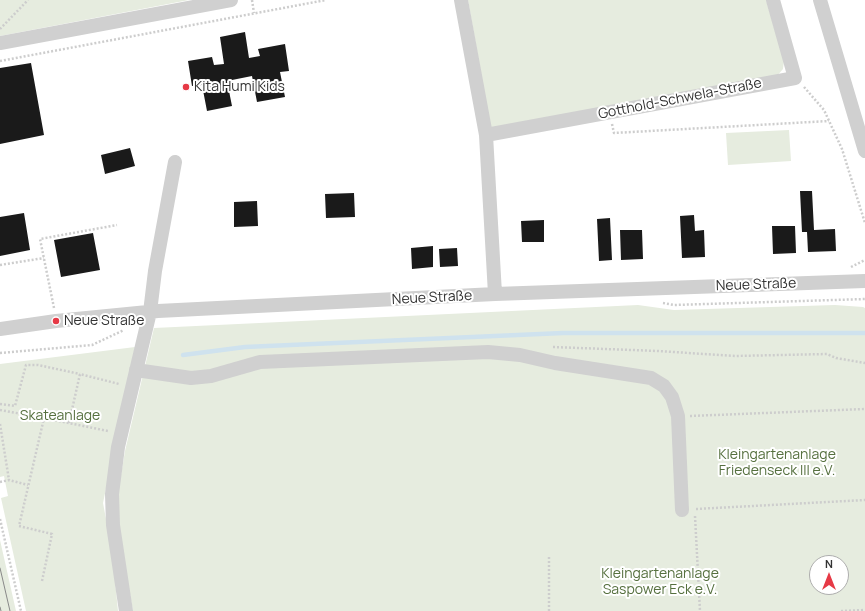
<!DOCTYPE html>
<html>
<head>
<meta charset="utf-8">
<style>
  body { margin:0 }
  #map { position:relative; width:865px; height:611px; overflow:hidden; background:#fff; font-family:Manrope,sans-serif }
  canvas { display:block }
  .north { position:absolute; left:809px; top:555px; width:40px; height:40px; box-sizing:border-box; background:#fff; border:1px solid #adadad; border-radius:50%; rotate:0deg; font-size:11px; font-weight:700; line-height:16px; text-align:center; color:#333 }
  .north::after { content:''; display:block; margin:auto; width:14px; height:18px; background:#e63946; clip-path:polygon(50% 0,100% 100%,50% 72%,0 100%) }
</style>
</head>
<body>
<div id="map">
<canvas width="865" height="611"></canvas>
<div class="north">N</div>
</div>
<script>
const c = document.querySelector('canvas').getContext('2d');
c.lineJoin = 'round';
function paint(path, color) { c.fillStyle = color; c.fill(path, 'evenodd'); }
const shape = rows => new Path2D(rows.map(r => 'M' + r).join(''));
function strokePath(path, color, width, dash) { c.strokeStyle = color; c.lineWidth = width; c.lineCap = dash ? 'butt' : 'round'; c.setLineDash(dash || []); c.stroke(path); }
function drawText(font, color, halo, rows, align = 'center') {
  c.font = font + ' Manrope,sans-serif'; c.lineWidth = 4; c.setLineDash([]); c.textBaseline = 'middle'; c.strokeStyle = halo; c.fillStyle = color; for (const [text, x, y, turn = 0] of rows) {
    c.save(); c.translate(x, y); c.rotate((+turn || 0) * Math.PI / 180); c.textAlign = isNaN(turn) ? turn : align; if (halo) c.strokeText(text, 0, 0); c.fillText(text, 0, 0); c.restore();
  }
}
paint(shape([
  [0,0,189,0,0,36],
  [468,0,766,0,784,61,783,69,776,77,491,129],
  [789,130,791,161,728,165,726,133],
  [638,305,674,310,835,305,863,307,865,308,865,611,133,611,119,532,118,493,125,451,154,328],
  [817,563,841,563,841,587,817,587],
  [135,347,103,503,112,551,118,611,26,611,1,498,8,496,4,476,0,477,0,364],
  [0,540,16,611,0,611]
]), '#e6ecdf');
strokePath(shape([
  [183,355,245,347,563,333,865,333]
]), '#cfe2ee', 4.5);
paint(shape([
  [245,32,249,58,260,56,258,49,285,44,289,71,280,72,285,97,257,102,252,76,227,81,232,106,207,111,202,85,192,86,188,61,212,57,214,65,224,64,220,37],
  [31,63,44,135,0,144,0,68],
  [130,148,135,166,105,174,101,155],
  [800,191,812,191,814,230,835,229,836,251,808,252,807,232,802,232],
  [354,193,355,217,326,218,325,194],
  [257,201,258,226,234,227,234,202],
  [24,213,30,250,0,256,0,217],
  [694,215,695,231,704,230,705,257,682,258,680,216],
  [610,218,612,260,599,261,597,219],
  [544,220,544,242,522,242,521,221],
  [772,226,795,226,796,253,773,254],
  [620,230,642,230,643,259,621,260],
  [93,233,100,270,61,277,54,240],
  [433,246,433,267,412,269,411,248],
  [457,248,458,266,440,267,439,249]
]), '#1a1a1a');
strokePath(shape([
  [252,0,254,13],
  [0,29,28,0],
  [0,61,326,0],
  [804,87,824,110,842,149,865,223],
  [612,124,614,133,829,121],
  [0,265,44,258],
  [851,267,865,260],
  [663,303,674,305,865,299],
  [54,308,40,239,117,225],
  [553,347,658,351,735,356,827,354,836,358,865,363],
  [0,353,92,345,124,330],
  [0,404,15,406,26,365,38,365,80,374],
  [0,410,44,418],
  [690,416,865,409],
  [69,423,80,374,119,384],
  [0,424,9,480],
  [0,482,9,480,28,485],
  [696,509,865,500],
  [695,516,700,611],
  [0,519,21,611],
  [549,557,549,611],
  [42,581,52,534,19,526,44,418,108,431],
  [841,611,865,610]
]), '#cdcdcd', 2.5, [2, 2]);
strokePath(shape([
  [461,0,486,135,495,294],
  [820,0,865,151],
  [0,43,231,0],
  [486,135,795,78,773,0],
  [0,329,56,321,158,311,495,294,865,281],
  [136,370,191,378,211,376,260,362,488,352,520,355,555,363,651,378,664,386,672,397,678,416,682,510],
  [126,611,113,525,112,494,118,447,150,312,155,271,175,162]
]), '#d0d0d0', 14);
strokePath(shape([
  [0,568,10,611],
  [0,607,1,611]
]), '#888', 1);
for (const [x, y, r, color] of [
  [186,87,4,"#e63946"],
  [56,321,4,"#e63946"]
]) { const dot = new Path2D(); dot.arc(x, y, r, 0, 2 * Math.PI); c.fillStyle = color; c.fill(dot); strokePath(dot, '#fff', 1.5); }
drawText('14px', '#333', '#fff', [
  ["Kita Humi Kids",194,87],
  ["Neue Straße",64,321]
], 'left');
drawText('14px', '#333', '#fff', [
  ["Gotthold-Schwela-Straße",680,99,-11],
  ["Neue Straße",756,285,-2],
  ["Neue Straße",432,298,-3]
]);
drawText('14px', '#56703f', '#fff', [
  ["Skateanlage",60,416],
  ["Kleingartenanlage",777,455],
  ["Friedenseck III e.V.",777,471],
  ["Kleingartenanlage",660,574],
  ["Saspower Eck e.V.",660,590]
]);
</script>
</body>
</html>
